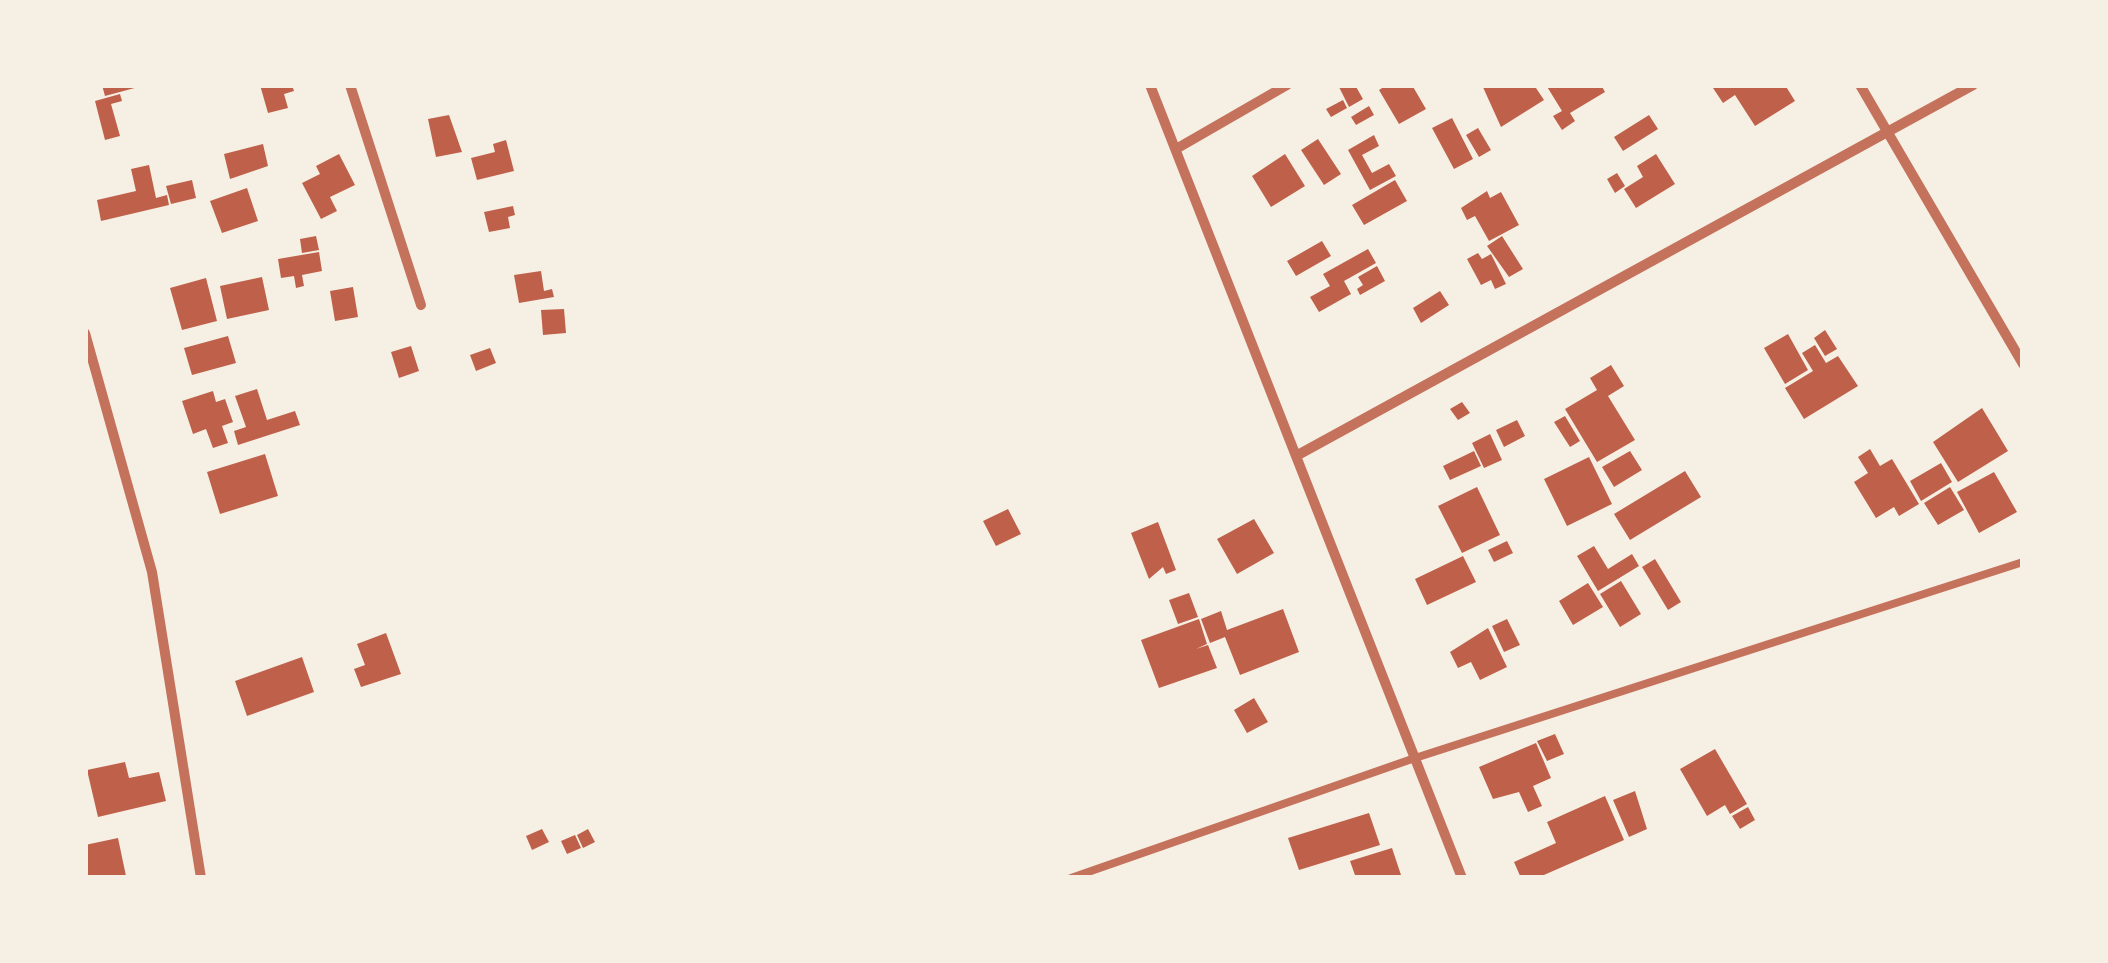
<!DOCTYPE html>
<html>
<head>
<meta charset="utf-8">
<style>
  body { margin:0 }
  #map { position:relative; width:2108px; height:963px; overflow:hidden; background:#f6efe4; font-family:"Roboto Condensed",sans-serif }
  canvas { display:block }
  .frame { position:absolute; inset:0; border:88px solid #f6efe4; pointer-events:none }
</style>
</head>
<body>
<div id="map">
<canvas width="2108" height="963"></canvas>
<div class="frame"></div>
</div>
<script>
const c = document.querySelector('canvas').getContext('2d');
c.lineJoin = 'round';
function paint(path, color) { c.fillStyle = color; c.fill(path, 'evenodd'); }
const shape = rows => new Path2D(rows.map(r => 'M' + r).join(''));
function strokePath(path, color, width, dash) { c.strokeStyle = color; c.lineWidth = width; c.lineCap = dash ? 'butt' : 'round'; c.setLineDash(dash || []); c.stroke(path); }
paint(shape([
  [102,85,141,85,142,86,105,96],
  [260,85,292,85,294,91,284,94,288,108,268,113],
  [1338,85,1355,85,1363,99,1349,107],
  [1387,85,1412,85,1426,109,1399,124,1379,90],
  [1482,85,1534,85,1544,100,1501,127],
  [1546,85,1601,85,1605,92,1570,113,1575,121,1562,130,1553,116,1562,111],
  [1718,85,1785,85,1795,101,1755,126,1735,95,1723,103,1713,88],
  [120,94,122,101,111,104,120,136,105,140,95,101],
  [1343,100,1347,108,1331,117,1326,109],
  [1369,106,1374,115,1356,125,1351,117],
  [449,115,462,152,436,157,428,119],
  [1649,115,1658,129,1623,151,1614,137],
  [1452,118,1473,159,1454,169,1432,128],
  [1478,128,1491,150,1479,157,1466,135],
  [1374,135,1379,146,1362,155,1372,173,1389,164,1396,176,1370,190,1348,150],
  [1318,139,1341,174,1324,185,1301,150],
  [506,140,514,171,477,180,471,158,495,152,493,144],
  [263,144,268,166,230,179,224,154],
  [339,154,355,185,330,197,337,211,321,219,302,183,320,174,316,166],
  [1285,154,1305,186,1271,207,1252,176],
  [1656,154,1675,184,1636,208,1624,189,1643,177,1637,166],
  [149,165,156,198,167,195,169,205,101,221,97,200,136,191,131,169],
  [1617,173,1625,186,1615,193,1607,179],
  [192,180,196,198,171,204,166,186],
  [1395,180,1407,201,1364,225,1352,205],
  [247,188,258,221,222,233,210,201],
  [1487,191,1490,198,1501,192,1519,225,1489,241,1475,216,1467,220,1461,208],
  [513,206,515,215,508,217,510,228,489,232,484,212],
  [316,236,319,250,302,253,300,239],
  [1502,236,1523,269,1509,277,1487,246],
  [1322,241,1331,256,1296,276,1287,261],
  [1368,249,1376,263,1344,281,1351,294,1319,312,1310,297,1330,286,1323,274],
  [319,252,322,271,302,275,304,286,296,288,294,276,281,278,278,259],
  [1478,253,1482,259,1491,254,1506,284,1495,289,1491,280,1481,285,1467,259],
  [1377,266,1385,281,1360,295,1357,289,1363,285,1358,277],
  [541,271,544,291,552,289,554,297,519,303,514,275],
  [262,277,269,310,227,319,220,286],
  [206,278,217,321,182,330,170,288],
  [353,287,358,317,335,321,330,291],
  [1440,291,1449,305,1421,323,1413,308],
  [564,309,566,333,543,335,541,310],
  [1825,330,1837,349,1825,356,1814,338],
  [1788,334,1808,370,1785,384,1764,348],
  [228,336,236,363,192,375,184,348],
  [1815,345,1826,363,1838,356,1858,386,1804,419,1785,388,1813,371,1802,353],
  [411,346,419,371,399,378,391,352],
  [490,348,496,363,476,371,470,355],
  [1611,365,1624,386,1608,396,1635,440,1597,462,1565,409,1597,390,1590,378],
  [257,389,267,420,295,411,300,425,238,445,234,431,246,427,235,396],
  [213,391,216,402,225,399,233,422,222,426,228,443,213,448,206,429,193,434,182,401],
  [1462,402,1470,413,1458,420,1450,409],
  [1982,408,2008,451,1958,482,1933,442],
  [1565,416,1580,441,1570,447,1554,422],
  [1517,420,1525,436,1504,447,1496,430],
  [1490,434,1502,460,1484,468,1472,443],
  [1870,449,1880,466,1892,459,1919,504,1899,516,1894,507,1876,518,1854,482,1868,473,1858,457],
  [1474,451,1481,466,1450,480,1443,466],
  [1630,451,1642,470,1614,487,1602,467],
  [265,454,278,496,220,514,207,472],
  [1589,457,1612,504,1567,526,1544,479],
  [1941,463,1952,482,1921,501,1910,481],
  [1685,471,1701,497,1630,540,1614,514],
  [1994,472,2017,512,1979,533,1957,492],
  [1477,487,1500,535,1462,553,1438,506],
  [1950,487,1964,510,1938,525,1924,503],
  [1008,509,1021,534,996,546,983,521],
  [1254,519,1274,553,1237,574,1217,539],
  [1158,522,1176,570,1166,574,1163,567,1149,579,1131,533],
  [1507,541,1513,553,1494,562,1488,550],
  [1594,546,1608,569,1632,554,1639,566,1598,591,1577,556],
  [1463,556,1476,582,1427,605,1415,579],
  [1655,559,1681,602,1668,610,1642,567],
  [1621,581,1641,614,1620,627,1600,594],
  [1588,583,1603,607,1573,625,1559,601],
  [1189,593,1198,617,1178,624,1169,600],
  [1283,609,1299,652,1240,675,1225,637,1210,643,1201,619,1221,611,1227,630],
  [1199,619,1207,644,1196,649,1208,645,1217,668,1159,688,1141,640],
  [1507,619,1520,645,1504,652,1492,626],
  [1488,628,1507,667,1480,680,1471,662,1458,668,1450,652],
  [386,633,401,674,361,687,354,669,365,665,357,644],
  [302,657,314,692,247,716,235,681],
  [1254,698,1268,722,1247,733,1234,710],
  [1555,734,1564,754,1547,761,1537,741],
  [1536,743,1551,778,1533,786,1542,806,1528,812,1519,792,1493,799,1479,767],
  [1715,749,1747,804,1730,814,1725,805,1707,816,1680,769],
  [125,762,129,778,159,772,166,801,98,817,87,770],
  [1635,791,1647,829,1629,837,1613,800],
  [1605,796,1624,840,1537,878,1521,878,1514,862,1556,843,1547,822],
  [1748,807,1755,820,1740,829,1732,816],
  [1369,813,1380,845,1299,870,1288,838],
  [542,829,549,842,532,850,526,836],
  [588,829,595,842,583,848,577,835],
  [575,835,581,848,567,854,561,841],
  [118,838,126,876,85,878,85,845],
  [1392,848,1402,878,1356,878,1350,861]
]), '#bf614a');
strokePath(shape([
  [1071,878,1412,759,2023,562]
]), '#c5725c', 8);
strokePath(shape([
  [350,85,421,305],
  [1150,85,1462,878],
  [1860,85,2023,364],
  [1176,149,1287,85],
  [85,333,152,572,201,878],
  [1296,456,1973,85]
]), '#c5725c', 10);
</script>
</body>
</html>
